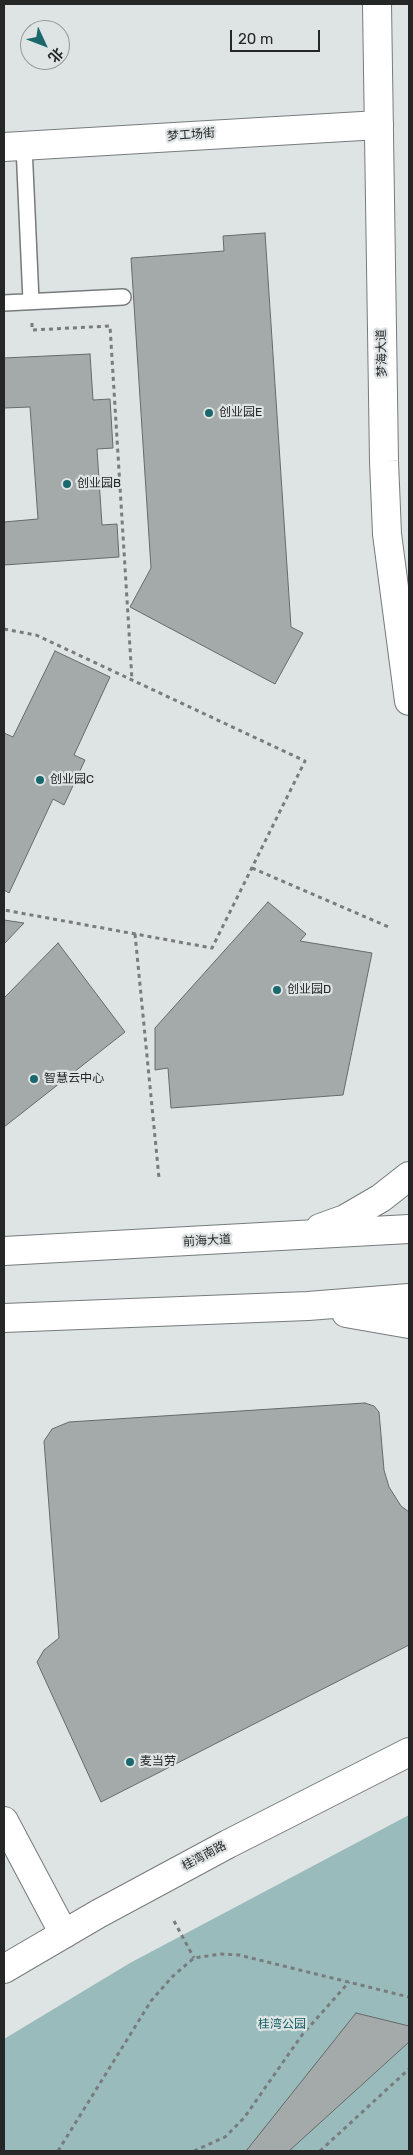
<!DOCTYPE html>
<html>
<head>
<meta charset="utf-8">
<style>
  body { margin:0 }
  #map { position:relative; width:413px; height:2155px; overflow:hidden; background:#dee3e4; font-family:Rubik,"Noto Sans SC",sans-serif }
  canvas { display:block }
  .frame { position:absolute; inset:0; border:5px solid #252727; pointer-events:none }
  .north { position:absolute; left:20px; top:20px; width:50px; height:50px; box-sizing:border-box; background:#dee3e4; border:1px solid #949898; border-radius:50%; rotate:133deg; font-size:14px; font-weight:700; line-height:20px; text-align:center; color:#252727 }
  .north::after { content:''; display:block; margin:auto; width:18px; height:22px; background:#1a686b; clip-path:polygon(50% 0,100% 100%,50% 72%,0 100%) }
  .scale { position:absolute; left:230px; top:30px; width:90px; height:22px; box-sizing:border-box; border:2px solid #252727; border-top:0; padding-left:6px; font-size:15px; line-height:18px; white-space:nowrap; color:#252727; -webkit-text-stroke:4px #dee3e4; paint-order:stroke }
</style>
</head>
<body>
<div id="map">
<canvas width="413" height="2155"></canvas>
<div class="frame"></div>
<div class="north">北</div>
<div class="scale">20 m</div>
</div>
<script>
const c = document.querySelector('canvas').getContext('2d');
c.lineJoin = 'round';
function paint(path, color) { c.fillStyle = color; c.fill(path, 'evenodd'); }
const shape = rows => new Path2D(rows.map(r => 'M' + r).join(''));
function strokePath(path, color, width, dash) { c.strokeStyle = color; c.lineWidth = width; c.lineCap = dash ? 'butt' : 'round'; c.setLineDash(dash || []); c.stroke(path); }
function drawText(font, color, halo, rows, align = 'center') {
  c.font = font + ' Rubik,"Noto Sans SC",sans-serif'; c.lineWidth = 4.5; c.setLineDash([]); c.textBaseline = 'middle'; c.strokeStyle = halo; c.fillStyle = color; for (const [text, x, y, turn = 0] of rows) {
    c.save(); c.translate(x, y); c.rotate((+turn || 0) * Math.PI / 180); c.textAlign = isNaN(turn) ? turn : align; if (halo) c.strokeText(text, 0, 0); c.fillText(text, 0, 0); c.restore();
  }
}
paint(shape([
  [409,1815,409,2151,4,2151,4,2039,130,1963]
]), '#99bbbc');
const building = shape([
  [265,233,291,627,303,633,275,684,130,607,151,568,131,258,224,251,223,236,265,233],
  [90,354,93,400,110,399,113,448,97,449,102,525,117,524,119,557,4,565,4,522,38,519,30,407,4,408,4,358,90,354],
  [55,651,110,677,74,755,85,760,64,805,53,799,9,893,4,890,4,733,13,737,55,651],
  [268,902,306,934,300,941,372,953,343,1095,171,1108,168,1068,155,1070,155,1028,268,902],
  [4,920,24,923,4,944,4,920],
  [58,943,125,1032,4,1127,4,998,58,943],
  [365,1403,374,1406,379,1412,384,1470,389,1487,401,1506,409,1512,409,1645,101,1802,37,1662,44,1650,59,1638,44,1441,52,1429,69,1422,365,1403],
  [356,2013,409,2026,409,2042,289,2151,246,2151,356,2013]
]);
paint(building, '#a4a9a9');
strokePath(building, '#666a6b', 1);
const lane = shape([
  [24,146,31,301],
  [4,303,123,297]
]);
const street = shape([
  [4,147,379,125],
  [4,1821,64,1934]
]);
const secondary = shape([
  [4,1969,98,1914,228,1844,409,1752]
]);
const primary = shape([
  [377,4,384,461,387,534,409,701],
  [320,1228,345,1219,381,1198,409,1176],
  [4,1251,409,1229],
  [346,1313,409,1324],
  [4,1318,308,1306,409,1298]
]);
strokePath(lane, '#777b7b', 18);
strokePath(street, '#777b7b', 30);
strokePath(secondary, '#777b7b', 30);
strokePath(primary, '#777b7b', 30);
strokePath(shape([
  [32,323,32,330,110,326,132,680],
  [4,629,36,635,305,761,212,948,4,910],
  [252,868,391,928],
  [135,934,159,1178],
  [174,1921,194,1958],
  [58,2151,151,2001,173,1976,194,1958,221,1954,239,1955,409,1997],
  [194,2151,225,2137,244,2118,302,2035,349,1982],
  [320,2151,409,2069]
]), '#787c7c', 3, [4, 4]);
strokePath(lane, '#fff', 15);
strokePath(street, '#fff', 28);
strokePath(secondary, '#fff', 28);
strokePath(primary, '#fff', 28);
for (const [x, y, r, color] of [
  [209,413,5,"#1a686b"],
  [67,484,5,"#1a686b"],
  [40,780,5,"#1a686b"],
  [277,990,5,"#1a686b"],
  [34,1079,5,"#1a686b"],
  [130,1762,5,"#1a686b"]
]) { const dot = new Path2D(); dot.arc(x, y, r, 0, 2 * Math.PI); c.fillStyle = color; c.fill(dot); strokePath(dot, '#dee3e4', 2); }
drawText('12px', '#252727', '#dee3e4', [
  ["梦工场街",191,135,-4],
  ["梦海大道",382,353,-91],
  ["前海大道",207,1241,-3],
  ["桂湾南路",204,1856,-28]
]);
drawText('12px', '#252727', '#dee3e4', [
  ["创业园E",219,413],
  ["创业园B",77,484],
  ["创业园C",50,780],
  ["创业园D",287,990],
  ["智慧云中心",44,1079],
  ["麦当劳",140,1762]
], 'left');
drawText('12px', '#115e61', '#dee3e4', [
  ["桂湾公园",282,2025]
]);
</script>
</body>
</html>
